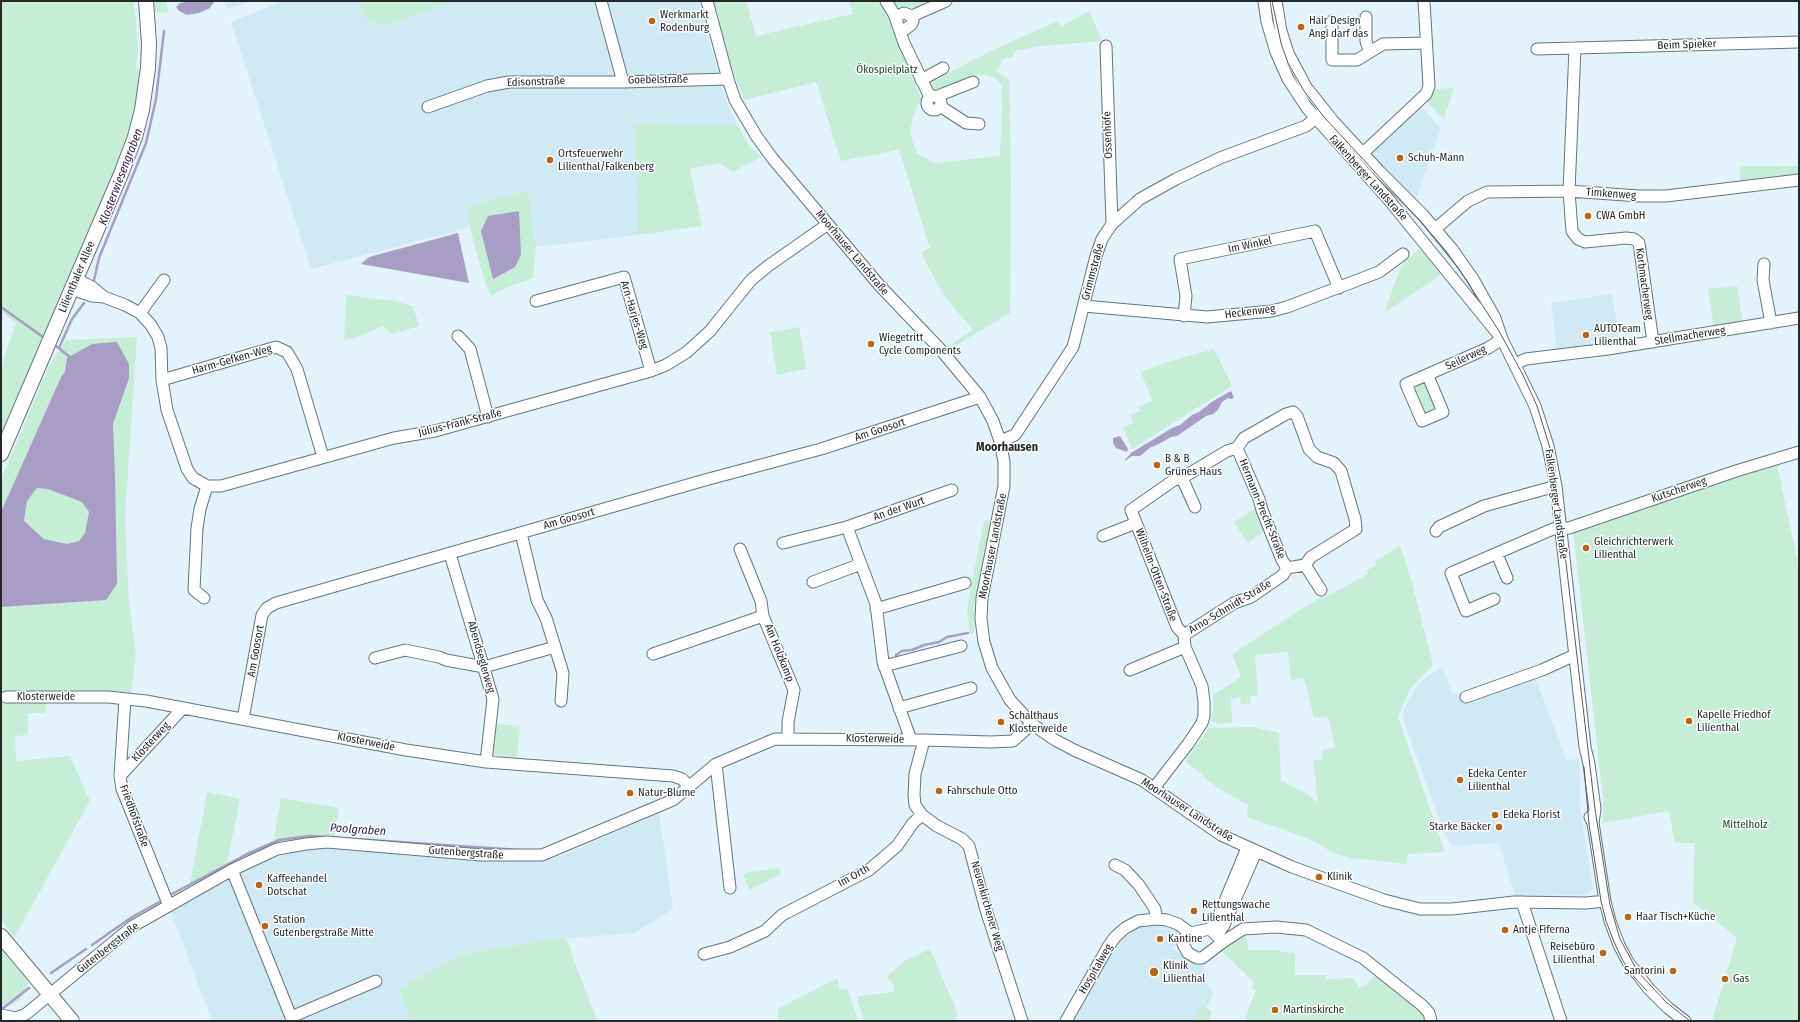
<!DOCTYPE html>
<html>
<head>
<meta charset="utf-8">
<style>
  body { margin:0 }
  #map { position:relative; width:1800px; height:1022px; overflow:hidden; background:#e2f3fc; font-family:"Fira Sans Condensed",sans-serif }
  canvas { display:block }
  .frame { position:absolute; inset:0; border:2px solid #23292c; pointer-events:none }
</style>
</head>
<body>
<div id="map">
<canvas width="1800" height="1022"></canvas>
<div class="frame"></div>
</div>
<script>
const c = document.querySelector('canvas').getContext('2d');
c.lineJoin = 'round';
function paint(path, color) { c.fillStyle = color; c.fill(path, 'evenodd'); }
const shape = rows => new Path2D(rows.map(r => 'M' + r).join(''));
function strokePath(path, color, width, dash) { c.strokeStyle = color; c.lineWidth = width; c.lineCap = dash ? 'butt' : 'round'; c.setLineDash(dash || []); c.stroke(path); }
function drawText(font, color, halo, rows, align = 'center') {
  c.font = font + ' "Fira Sans Condensed",sans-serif'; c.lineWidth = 3; c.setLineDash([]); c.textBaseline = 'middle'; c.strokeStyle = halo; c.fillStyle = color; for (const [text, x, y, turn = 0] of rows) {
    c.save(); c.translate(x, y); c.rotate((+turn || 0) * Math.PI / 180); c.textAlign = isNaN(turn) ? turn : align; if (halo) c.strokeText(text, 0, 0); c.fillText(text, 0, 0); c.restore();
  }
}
paint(shape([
  [222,1,253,1,228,8],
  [284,1,358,1,366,20,379,26,388,25,454,1,699,1,722,88,729,108,737,125,635,125,638,235,536,247,528,190,467,207,469,224,464,229,311,269,231,22],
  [1421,107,1441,128,1413,207,1368,155],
  [1612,294,1620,343,1557,352,1551,303],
  [1443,667,1452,694,1467,692,1471,703,1535,676,1566,760,1579,759,1581,816,1593,887,1590,893,1580,895,1515,896,1500,846,1493,843,1453,846,1447,840,1402,717,1405,707,1416,687,1425,678],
  [659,813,673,909,634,933,544,940,461,955,399,989,411,1021,212,1021,171,912,257,864,294,852,332,848,472,860,544,861,564,855],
  [1162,922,1179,930,1178,939,1173,949,1201,964,1209,974,1205,978,1212,991,1202,1010,1199,1008,1193,1021,1072,1021,1117,940,1137,926]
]), '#cfe9f5');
paint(shape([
  [1,1,133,1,135,11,138,49,136,67,141,75,133,123,120,159,1,435,1,368,16,323,1,311],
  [150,1,166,1,168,13,153,12],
  [358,1,454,1,388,25,379,26,366,20],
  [712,1,746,1,756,36,853,14,849,1,881,1,922,100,917,106,912,122,910,133,913,143,917,153,934,163,1000,156,1002,103,1001,84,995,78,987,75,975,75,959,84,936,92,930,90,926,84,995,49,1058,21,1061,27,1089,11,1102,41,1042,46,1014,51,1014,57,1004,58,996,71,1009,80,1011,182,1010,313,950,349,949,346,973,330,948,301,939,287,921,253,930,248,899,150,841,161,816,82,744,100,735,77],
  [892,1,931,1,916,8,896,7],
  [1454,88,1444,119,1427,102,1431,97,1432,89],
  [635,124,737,125,750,147,761,157,733,172,720,163,690,169,702,226,638,235],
  [1740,166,1799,166,1799,176,1740,181],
  [528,190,536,247,533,278,500,290,491,297,482,272,469,224,467,207],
  [519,211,493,279,481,231,488,216],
  [1418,250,1421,250,1442,274,1384,313,1402,264],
  [1737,286,1743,322,1714,327,1708,289],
  [346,295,394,301,413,306,419,326,392,334,383,326,358,337,344,340],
  [799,327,806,369,777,375,770,332],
  [137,337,125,517,129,604,136,654,131,693,113,691,1,691,1,607,105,600,115,475,113,424,129,378,92,344,67,358,65,372,61,377,1,512,1,479,49,366,66,340],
  [1214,349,1232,386,1132,449,1123,428,1133,423,1130,415,1140,411,1138,407,1152,401,1141,372,1167,362],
  [1424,380,1437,408,1423,412,1411,386],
  [1777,464,1799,570,1799,1021,1712,1021,1737,938,1693,902,1695,843,1675,843,1669,811,1603,823,1603,799,1573,530,1759,467],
  [37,488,48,489,82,502,89,512,85,533,79,541,67,544,44,539,24,521,27,501],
  [1256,508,1266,530,1248,543,1234,522],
  [992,519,974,606,974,633,970,634,967,609,973,578,984,521],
  [1400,545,1411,579,1433,665,1410,689,1398,717,1445,852,1408,854,1407,864,1351,858,1336,854,1307,838,1247,817,1248,805,1215,786,1185,761,1209,728,1253,727,1279,733,1281,781,1306,793,1318,803,1313,761,1323,759,1322,750,1335,747,1328,717,1314,718,1304,678,1291,680,1288,652,1255,655,1258,695,1250,696,1251,703,1241,705,1240,697,1231,699,1232,722,1222,724,1211,722,1214,704,1213,695,1241,677,1232,654,1322,596,1324,598,1368,574,1366,571,1376,565,1375,562],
  [47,702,45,713,28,713,28,735,15,736,16,761,70,756,90,801,14,938,1,919,1,703],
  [493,724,520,726,517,758,490,755],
  [207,792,240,799,227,864,190,884],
  [281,798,339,808,334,837,310,836,279,840,273,843],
  [779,868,781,874,749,890,743,873],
  [1246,935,1248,950,1280,950,1281,952,1295,953,1295,975,1326,975,1326,979,1353,978,1360,988,1369,982,1379,972,1411,1000,1429,1021,1244,1021,1256,990,1252,988,1254,982,1219,949,1237,937],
  [566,938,597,1021,411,1021,399,989,461,955,544,940],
  [1,947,29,983,19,1001,7,1006,1,1005],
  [930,949,958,1014,955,1021,864,1021,857,998,859,996,894,992,894,985,888,979,888,975,906,960],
  [838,978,839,990,847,989,849,993,858,1021,780,1021,777,1013,779,1008],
  [1212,991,1213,994,1206,1008,1211,1011,1209,1021,1193,1021,1199,1008,1202,1010]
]), '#c6edd6');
paint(shape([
  [191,1,213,1,214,2,210,8,199,13,187,15,179,11,176,7,180,3],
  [519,211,521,255,515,267,493,279,481,231,488,216],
  [458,233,469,283,361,264,369,257],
  [117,342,129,364,129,378,113,424,115,475,117,584,106,600,1,607,1,512,61,377,65,372,67,358,92,344],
  [37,488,48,489,82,502,89,512,85,533,79,541,67,544,44,539,24,521,27,501],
  [1231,391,1234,398,1231,399,1228,398,1222,402,1218,410,1213,414,1206,416,1177,436,1171,437,1157,445,1151,447,1140,456,1132,456,1125,461,1125,460,1131,453,1172,428,1180,425,1192,415,1199,412,1213,401],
  [1120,436,1128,449,1127,452,1116,448,1113,443,1113,438]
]), '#a89dc4');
strokePath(shape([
  [94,280,99,258,146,143,156,99,164,31],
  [1,307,43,337],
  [56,346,70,357],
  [59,348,72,319,84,303],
  [896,655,902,651,912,650,924,645,939,642,947,637,968,633],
  [172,894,247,854,279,840,310,836,520,850],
  [92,945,132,917,161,901],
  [51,973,86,949],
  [2,1009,29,988]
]), '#a89dc4', 2.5);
const minor = shape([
  [601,1,623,82,728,79],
  [707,1,728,79,735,100,757,137,773,159,880,286,941,350,980,397,993,421,1000,441,1004,462,1004,486,982,598,981,619,984,642,992,668,1010,700,1032,724,1055,740,1074,750,1142,780,1221,835,1292,867,1384,900,1420,909,1452,909,1514,902,1586,903,1605,901],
  [886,1,894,14,904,43,930,97],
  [1264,1,1267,22,1276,52,1288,79,1307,108,1389,200,1498,334],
  [1276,1,1281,31,1288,53,1306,87,1333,121,1379,171,1423,215,1452,249,1473,279,1495,318,1502,339,1535,406,1548,446,1556,486,1585,747,1589,764,1595,809,1593,823],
  [912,16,946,1],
  [895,17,904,13,912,16,913,21,911,25,901,32],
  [1366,17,1366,41,1369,51],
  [1332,21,1332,60,1357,60,1383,44,1426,43],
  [1106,46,1112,224],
  [1537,49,1575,48],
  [921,80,943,68],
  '927 103a7 7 0 1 1 14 0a7 7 0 1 1-14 0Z',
  [939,97,940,95,973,82],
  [940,106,966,123,979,124],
  [428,107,487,86,509,82,623,82],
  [1363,153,1426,94,1429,86,1424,1],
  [1435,229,1468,201,1487,192,1569,191,1639,196,1666,196,1799,180],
  [1764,264,1763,280,1771,323],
  [76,279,92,287,104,297],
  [72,289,92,296,104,297,125,305,140,313,151,325,158,337,161,348,162,380,167,410,187,469,193,478,207,486,221,486,394,438,435,431,651,371,666,365,687,352,710,331,751,280,768,266,828,224],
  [536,301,624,277,651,371],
  [1084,306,1207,317,1272,311,1287,307,1379,272,1403,254],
  [140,313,164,280],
  [1184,316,1186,296,1180,259,1315,231,1339,288],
  [458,336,470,349,488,417],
  [1653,342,1639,243,1634,239,1626,238,1585,242,1578,239,1572,231,1569,191,1575,48,1799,42],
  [1515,364,1526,359,1608,349,1799,318],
  [1428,376,1443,412,1422,421,1406,384,1488,348,1502,339],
  [162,380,276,347,287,352,297,369,323,457],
  [1000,441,1015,435,1073,347,1096,256,1102,239,1112,224,1140,199,1176,179,1220,158,1306,126,1324,111],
  [1237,448,1259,499,1262,510,1282,560,1287,568],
  [1182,478,1195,507],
  [1436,531,1439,527,1484,506,1556,486],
  [1103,536,1136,523],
  [783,543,847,527],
  [740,549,761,601,763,616],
  [450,554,493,699,486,762],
  [1497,554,1507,578],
  [1305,565,1321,590],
  [813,582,861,564],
  [204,598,194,590,197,528,200,509,207,486],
  [1494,599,1466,611,1451,573,1553,529,1569,528,1736,471,1799,452],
  [876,609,965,583],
  [555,647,563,673,561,701],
  [653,654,763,616,794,690,788,722,788,738],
  [375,658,405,650,439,657,446,660,484,667,555,647,546,618,537,600,521,533],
  [884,666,961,646],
  [1130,670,1185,647],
  [6,697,108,697,146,701,406,750,486,762,673,776,682,779,689,786],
  [1466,697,1542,670,1575,655],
  [125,699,120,776,122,789,169,906],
  [899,708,971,688],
  [243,719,262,615,267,608,276,603,705,480,821,449,980,397],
  [911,740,883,662,876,604,847,527,952,490],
  [716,764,730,888],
  [120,776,183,708],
  [1154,788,1188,744,1202,723,1204,716,1204,702,1202,686,1185,647,1184,635,1177,627,1131,510,1174,480,1182,478,1227,451,1237,448,1244,438,1286,414,1293,412,1297,416,1309,449,1317,457,1334,463,1341,471,1355,519,1356,529,1311,557,1305,565,1287,568,1283,575,1251,597,1234,603,1184,635],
  [922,815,937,826,962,839,969,846,986,910,1022,1021],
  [1590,817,1593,823,1605,901,1610,921,1619,945,1628,962,1649,989,1668,1008,1685,1021],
  [1115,865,1125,870,1139,885,1155,909,1156,919],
  [232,870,291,1017,376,981],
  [1522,902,1561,1021],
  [1210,929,1223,942,1202,958,1197,958,1188,953,1183,944,1185,938,1190,933,1210,929,1217,920,1247,848],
  [1217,935,1224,925,1256,852],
  [1223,942,1243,929,1276,927,1306,930,1363,958,1423,1006,1429,1013,1431,1021],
  [704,954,730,947,765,931,782,915,869,870,897,846,913,823,922,815,915,805,914,795,915,774,924,740],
  [1,1015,16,1018,26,1014,133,926,232,870,277,849,306,844,327,842,481,855,542,855,673,800,716,764,775,739,924,740,991,742,1013,741,1032,724],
  [1066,1021,1108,947,1115,937,1125,928,1138,921,1156,919,1167,920,1178,924,1190,933]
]);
const major = shape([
  [1,454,121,174,135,137,142,110,148,68,149,44,146,1],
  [1,936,72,1021]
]);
strokePath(minor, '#65757c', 13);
strokePath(major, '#65757c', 16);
strokePath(minor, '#fff', 11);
strokePath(major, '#fff', 14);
strokePath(shape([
  [1272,1,1281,43,1288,63,1304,91,1324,117,1421,222,1459,269,1499,331,1523,375,1537,406,1554,461,1595,809,1610,905,1620,939,1638,972,1666,1002,1690,1021],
  [1584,767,1589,824,1601,901,1606,921,1614,942,1623,961,1635,978,1647,991]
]), '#545d61', 1);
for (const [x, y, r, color] of [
  [652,21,4,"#be630a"],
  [1301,27,4,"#be630a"],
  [1400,158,4,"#be630a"],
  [550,160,4,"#be630a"],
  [1588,216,4,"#be630a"],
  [1586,335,4,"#be630a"],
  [871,344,4,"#be630a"],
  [1157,465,4,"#be630a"],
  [1586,548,4,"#be630a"],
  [1689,721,4,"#be630a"],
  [1001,722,4,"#be630a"],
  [1460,780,4,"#be630a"],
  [939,791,4,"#be630a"],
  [630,793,4,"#be630a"],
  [1495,815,4,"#be630a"],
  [1499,827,4,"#be630a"],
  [1319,877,4,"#be630a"],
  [259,885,4,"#be630a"],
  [1194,911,4,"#be630a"],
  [1628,917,4,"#be630a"],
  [265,926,4,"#be630a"],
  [1505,930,4,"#be630a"],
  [1160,939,4,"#be630a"],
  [1603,953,4,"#be630a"],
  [1673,971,4,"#be630a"],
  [1154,972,5,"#be630a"],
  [1725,979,4,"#be630a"],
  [1275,1010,4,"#be630a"]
]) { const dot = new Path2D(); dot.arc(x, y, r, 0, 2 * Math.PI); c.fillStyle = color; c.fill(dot); strokePath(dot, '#fff', 1.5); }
drawText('11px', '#23292c', '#fff', [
  ["Werkmarkt",660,15],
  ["Rodenburg",660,28],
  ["Hair Design",1309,21],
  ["Angi darf das",1309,34],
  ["Ortsfeuerwehr",558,154],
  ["Lilienthal/Falkenberg",558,167],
  ["Schuh-Mann",1408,158],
  ["CWA GmbH",1596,216],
  ["AUTOTeam",1594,329],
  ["Lilienthal",1594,342],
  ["Wiegetritt",879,338],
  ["Cycle Components",879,351],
  ["B & B",1165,459],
  ["Grünes Haus",1165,472],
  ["Gleichrichterwerk",1594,542],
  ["Lilienthal",1594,555],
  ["Kapelle Friedhof",1697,715],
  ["Lilienthal",1697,728],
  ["Schalthaus",1009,716],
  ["Klosterweide",1009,729],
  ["Edeka Center",1468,774],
  ["Lilienthal",1468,787],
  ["Fahrschule Otto",947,791],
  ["Natur-Blume",638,793],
  ["Edeka Florist",1503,815],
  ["Starke Bäcker",1491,827,"right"],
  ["Klinik",1327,877],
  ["Kaffeehandel",267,879],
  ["Dotschat",267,892],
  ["Rettungswache",1202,905],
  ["Lilienthal",1202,918],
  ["Haar Tisch+Küche",1636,917],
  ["Station",273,920],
  ["Gutenbergstraße Mitte",273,933],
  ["Antje Fiferna",1513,930],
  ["Kantine",1168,939],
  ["Reisebüro",1595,947,"right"],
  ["Lilienthal",1595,960,"right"],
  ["Klinik",1163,966],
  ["Lilienthal",1163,979],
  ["Santorini",1665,971,"right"],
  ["Gas",1733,979],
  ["Martinskirche",1283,1010]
], 'left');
drawText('11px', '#23292c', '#fff', [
  ["Beim Spieker",1687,45,-2],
  ["Goebelstraße",658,80,-1],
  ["Edisonstraße",536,82,-2],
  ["Ossenhöfe",1108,135,-92],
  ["Falkenberger Landstraße",1368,178,48],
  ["Timkenweg",1611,194,4],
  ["Im Winkel",1250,245,-12],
  ["Moorhauser Landstraße",852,253,50],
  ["Grimmstraße",1093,272,-75],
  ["Lilienthaler Allee",77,277,-67],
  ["Korbmacherweg",1644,284,82],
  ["Heckenweg",1250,312,-7],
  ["Arn-Harjes-Weg",634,315,73],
  ["Stellmacherweg",1690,336,-9],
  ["Seilerweg",1466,358,-25],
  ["Harm-Gefken-Weg",232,360,-16],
  ["Julius-Frank-Straße",460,423,-14],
  ["Am Goosort",880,430,-18],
  ["Kutscherweg",1679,490,-19],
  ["Falkenberger Landstraße",1556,504,82],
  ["An der Wurt",899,509,-19],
  ["Hermann-Precht-Straße",1262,509,68],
  ["Am Goosort",569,519,-16],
  ["Moorhauser Landstraße",993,546,-79],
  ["Wilhelm-Otten-Straße",1156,575,69],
  ["Arno-Schmidt-Straße",1230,607,-31],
  ["Am Goosort",256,651,-80],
  ["Am Holzkamp",779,653,68],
  ["Abendseglerweg",481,657,74],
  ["Klosterweide",46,697],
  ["Klosterweide",875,739,1],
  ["Klosterweg",151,742,-47],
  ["Klosterweide",366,742,11],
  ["Moorhauser Landstraße",1187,810,33],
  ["Friedhofstraße",134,816,70],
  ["Gutenbergstraße",466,853,4],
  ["Im Orth",854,876,-29],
  ["Neuenkirchener Weg",987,906,74],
  ["Gutenbergstraße",108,948,-38],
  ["Hospitalweg",1096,969,-60]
]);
drawText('11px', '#144a31', '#fff', [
  ["Ökospielplatz",887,70],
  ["Mittelholz",1745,825]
]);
drawText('italic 12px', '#2f1c4e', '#fff', [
  ["Klosterwiesengraben",121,177,-69],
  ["Poolgraben",358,830,4]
]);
drawText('bold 12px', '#23292c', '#fff', [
  ["Moorhausen",1007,448]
]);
</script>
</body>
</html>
